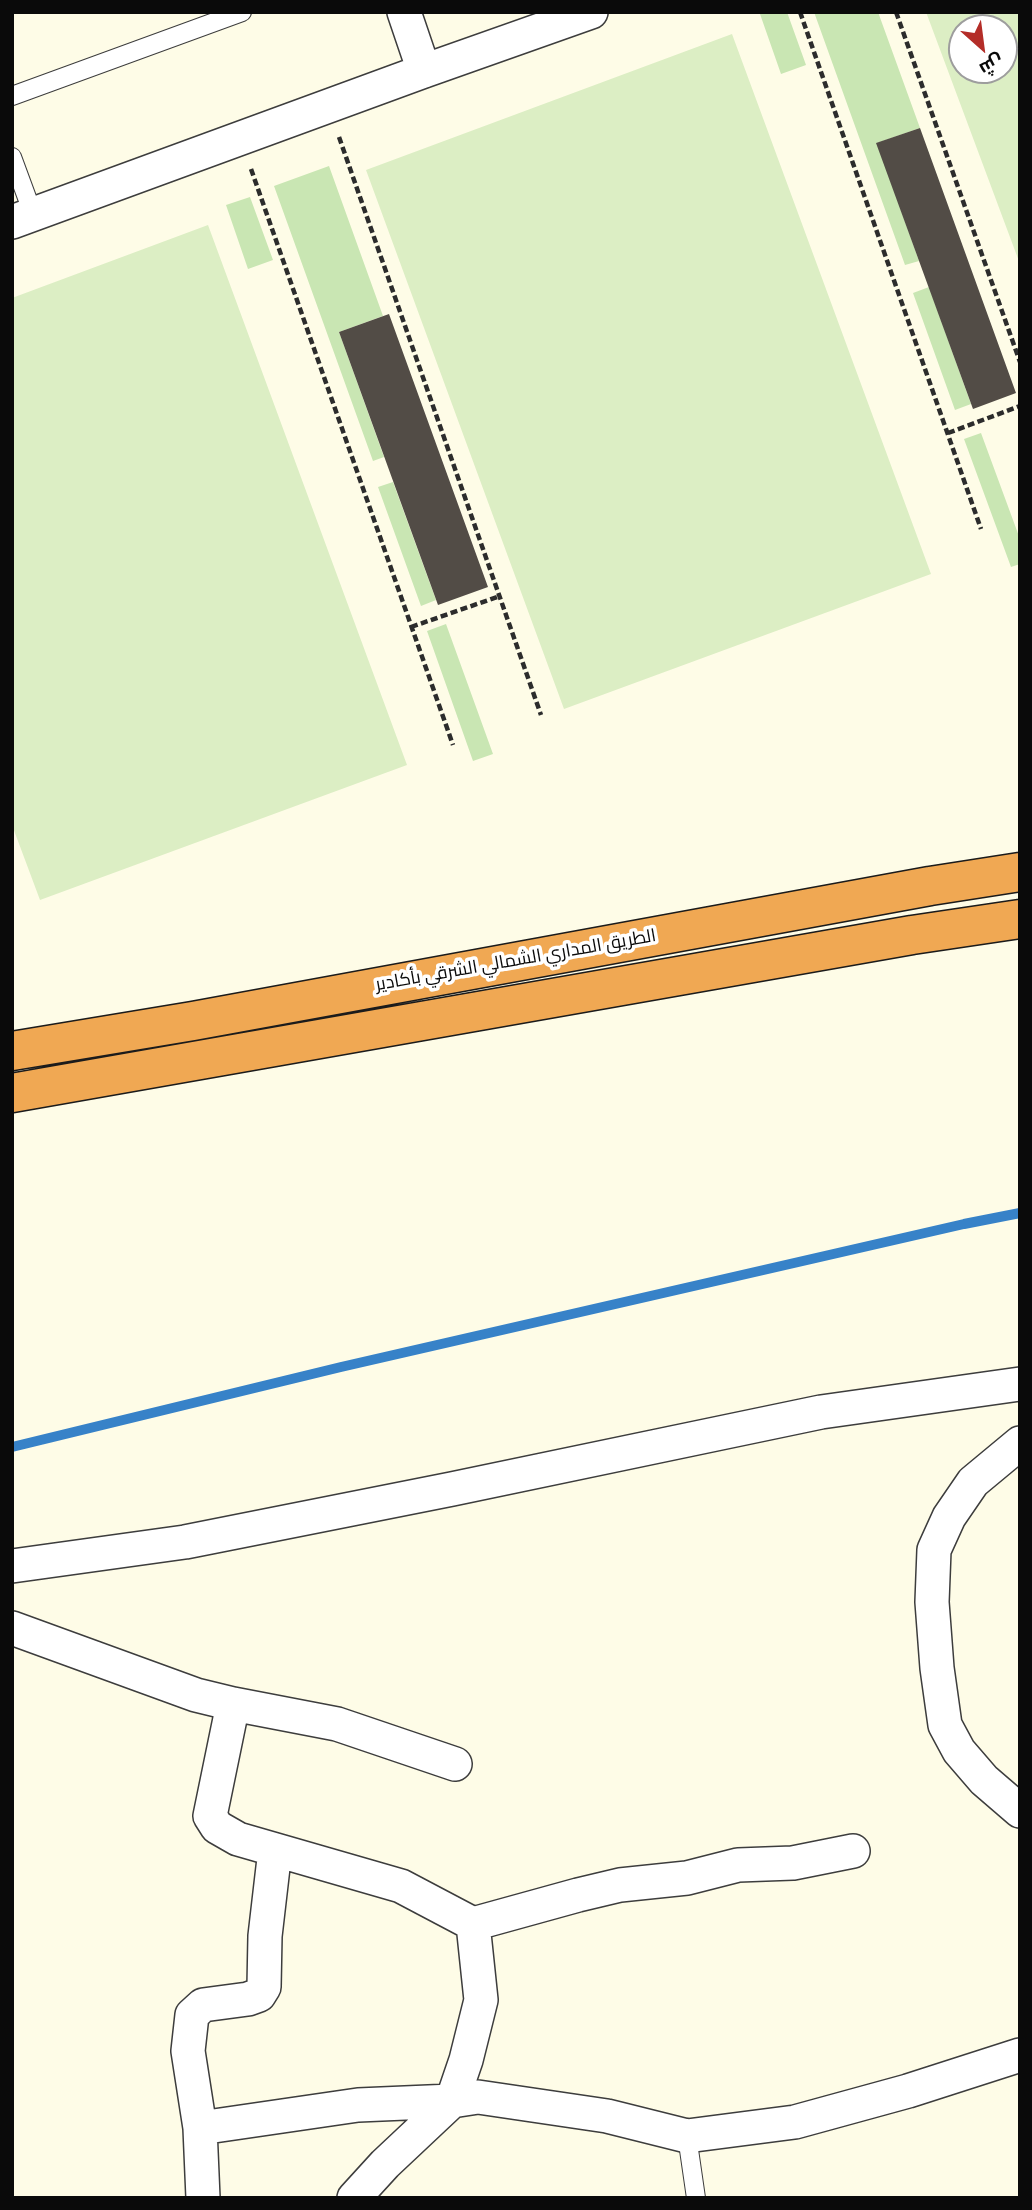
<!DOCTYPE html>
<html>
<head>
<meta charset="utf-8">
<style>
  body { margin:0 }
  #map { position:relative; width:1032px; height:2210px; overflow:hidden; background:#fefce7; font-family:Georgia,Cairo,serif }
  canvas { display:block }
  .frame { position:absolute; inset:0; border:14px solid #0a0a0a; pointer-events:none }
  .north { position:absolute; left:948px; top:14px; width:70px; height:70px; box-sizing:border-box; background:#fff; border:2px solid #9d9d9d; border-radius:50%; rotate:152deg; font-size:19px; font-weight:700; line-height:28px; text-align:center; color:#0a0a0a }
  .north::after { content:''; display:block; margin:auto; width:24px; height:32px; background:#b42d28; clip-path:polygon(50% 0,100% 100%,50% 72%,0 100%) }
</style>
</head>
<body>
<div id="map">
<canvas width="1032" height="2210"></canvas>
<div class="frame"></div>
<div class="north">ش</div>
</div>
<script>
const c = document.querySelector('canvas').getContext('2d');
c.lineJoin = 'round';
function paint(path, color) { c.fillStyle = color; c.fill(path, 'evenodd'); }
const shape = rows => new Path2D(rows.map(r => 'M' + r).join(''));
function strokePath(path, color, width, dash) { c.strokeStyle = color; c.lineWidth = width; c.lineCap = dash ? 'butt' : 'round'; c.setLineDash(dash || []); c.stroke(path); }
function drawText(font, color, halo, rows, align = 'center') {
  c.font = font + ' Georgia,Cairo,serif'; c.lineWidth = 7; c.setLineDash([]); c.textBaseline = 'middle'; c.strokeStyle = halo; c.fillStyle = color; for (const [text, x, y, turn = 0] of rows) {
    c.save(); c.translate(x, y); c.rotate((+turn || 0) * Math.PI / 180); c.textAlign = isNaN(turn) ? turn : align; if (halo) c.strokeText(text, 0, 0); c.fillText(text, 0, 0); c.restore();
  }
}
paint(shape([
  [764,12,787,12,806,65,781,74,760,14],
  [814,12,878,12,920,128,877,143,919,261,905,265],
  [329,166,383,316,339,332,384,457,373,461,274,186],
  [250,197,273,260,248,269,226,205],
  [929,287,971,404,955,410,913,293],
  [981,433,1020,539,1020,564,1011,567,964,439],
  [393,482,436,600,421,606,378,487],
  [446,624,493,754,473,761,427,631]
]), '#c9e6b3');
paint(shape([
  [926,12,1020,12,1020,264],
  [962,28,1004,28,1004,70,962,70],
  [732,34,931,574,564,709,366,170],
  [208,225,407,765,40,900,12,825,12,298]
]), '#dceec4');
strokePath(shape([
  [12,1447,341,1367,964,1224,1020,1213]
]), '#3782c8', 10);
paint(shape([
  [920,128,1016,393,973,409,876,143],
  [389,314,488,587,438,605,339,332]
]), '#524c46');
const lane = shape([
  [12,96,242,12],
  [12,157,33,214],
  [687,2136,696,2198]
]);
const street = shape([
  [404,12,424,71],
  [12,222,424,71,591,12],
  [1020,1443,973,1482,949,1517,934,1550,932,1602,937,1668,945,1725,959,1751,984,1780,1020,1811],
  [12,1566,185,1542,452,1489,821,1412,1020,1384],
  [12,1628,196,1695,233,1704,210,1816,217,1827,238,1839,401,1886,473,1924],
  [233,1704,337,1724,455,1764],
  [200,2128,358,2105,452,2101,466,2060,481,2000,473,1924,578,1895,620,1885,687,1878,738,1865,793,1863,853,1851],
  [203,2198,200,2128,188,2051,192,2015,203,2005,248,1999,259,1995,264,1987,265,1936,275,1850],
  [354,2198,385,2164,452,2101,478,2097,607,2116,687,2136,795,2122,908,2091,1020,2055]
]);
const highway = shape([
  [12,1051,193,1021,930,886,1020,872],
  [12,1093,912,935,1020,919]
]);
strokePath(lane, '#3d3d3d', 20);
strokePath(street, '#3d3d3d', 36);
strokePath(highway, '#1b1b1b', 41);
strokePath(shape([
  [800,12,981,529],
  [896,12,1020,362],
  [339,137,541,715],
  [251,169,453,745],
  [948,433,1020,406],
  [411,627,500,596]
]), '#2c2c2c', 4.5, [7, 3.5]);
strokePath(lane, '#fff', 18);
strokePath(street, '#fff', 33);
strokePath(highway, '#f0a853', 38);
drawText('18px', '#0a0a0a', '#fff', [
  ["الطريق المداري الشمالي الشرقي بأكادير",516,962,-10]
]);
</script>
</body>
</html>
